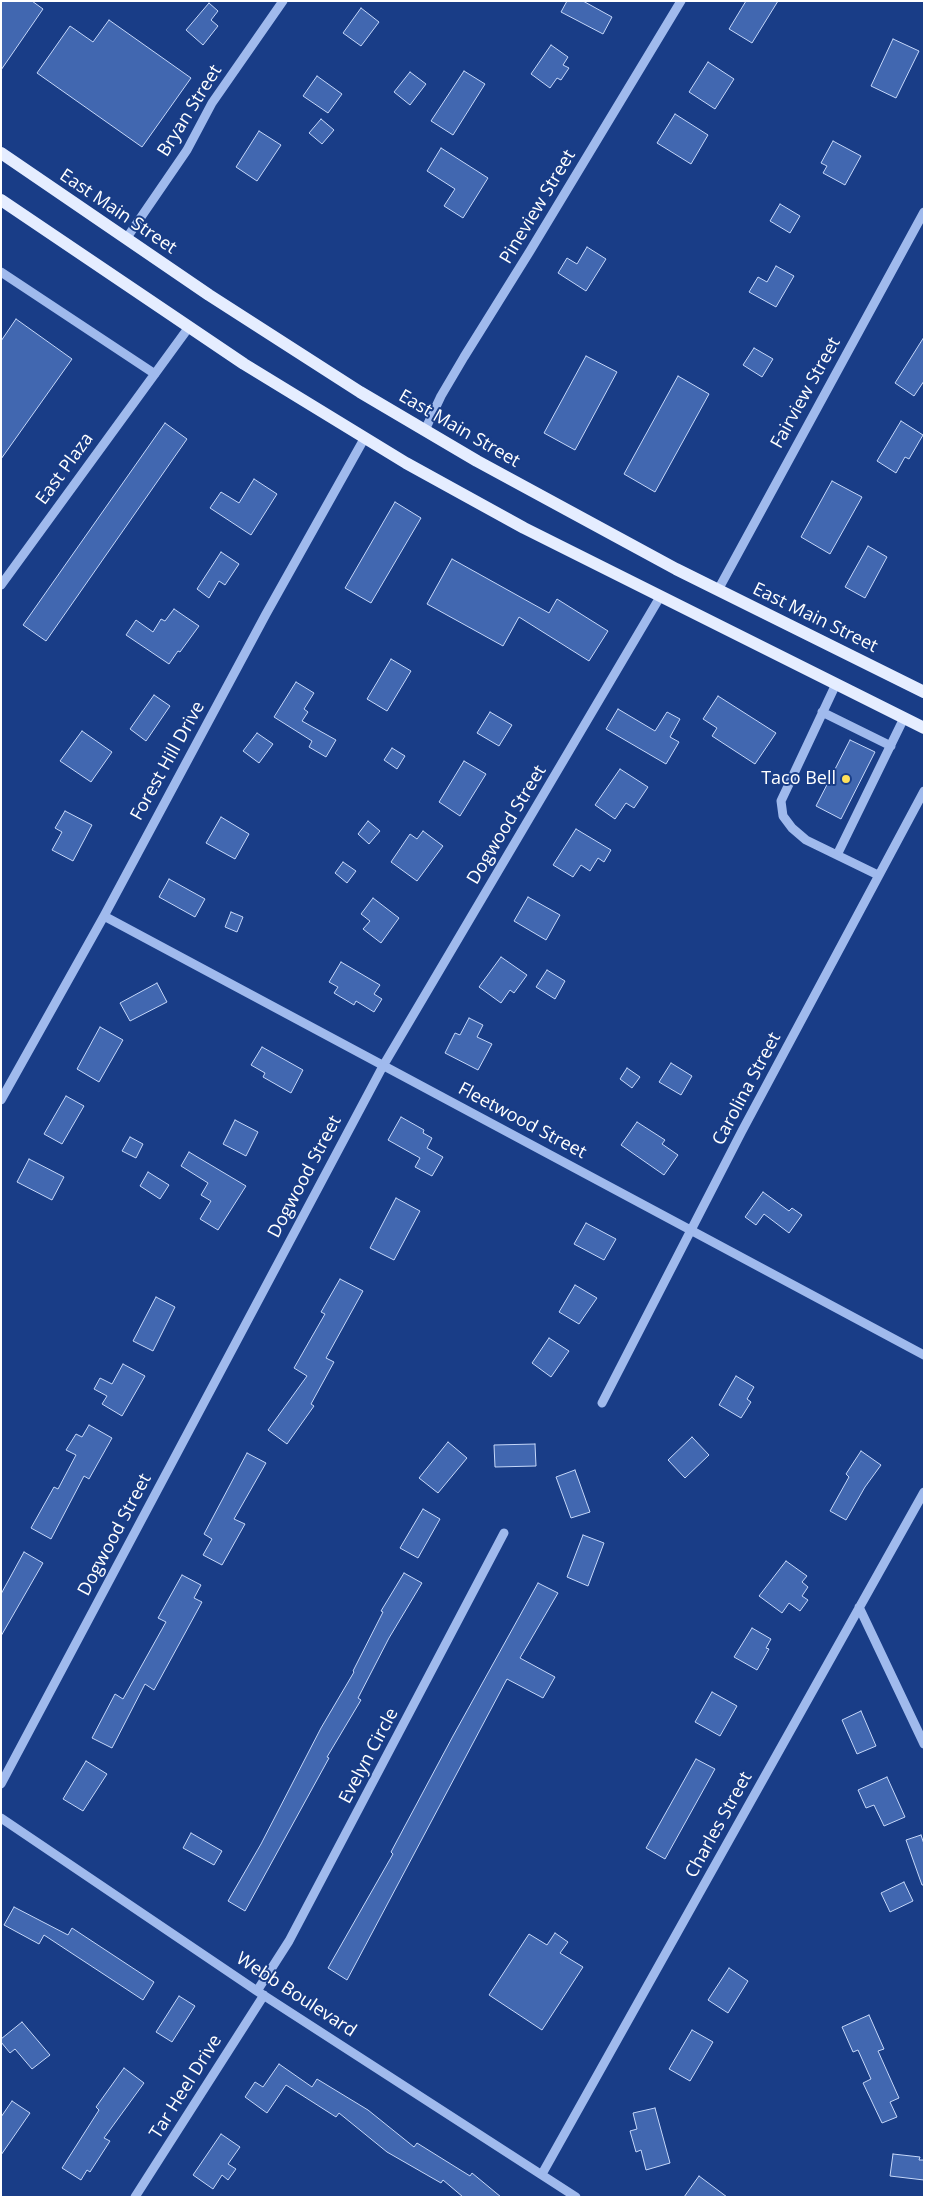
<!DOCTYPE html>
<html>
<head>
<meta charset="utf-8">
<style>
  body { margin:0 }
  #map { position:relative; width:925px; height:2198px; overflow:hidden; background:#193d87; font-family:"Open Sans",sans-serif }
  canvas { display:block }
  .frame { position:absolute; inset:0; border:2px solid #fff; pointer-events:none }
</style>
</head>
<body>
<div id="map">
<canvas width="925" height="2198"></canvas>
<div class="frame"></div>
</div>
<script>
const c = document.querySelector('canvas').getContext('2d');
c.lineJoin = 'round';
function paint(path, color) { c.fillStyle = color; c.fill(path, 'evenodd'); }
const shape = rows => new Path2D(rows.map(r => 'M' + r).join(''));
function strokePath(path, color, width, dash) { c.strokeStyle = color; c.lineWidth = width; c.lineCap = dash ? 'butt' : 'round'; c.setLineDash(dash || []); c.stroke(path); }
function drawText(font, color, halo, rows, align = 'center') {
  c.font = font + ' "Open Sans",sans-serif'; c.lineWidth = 4; c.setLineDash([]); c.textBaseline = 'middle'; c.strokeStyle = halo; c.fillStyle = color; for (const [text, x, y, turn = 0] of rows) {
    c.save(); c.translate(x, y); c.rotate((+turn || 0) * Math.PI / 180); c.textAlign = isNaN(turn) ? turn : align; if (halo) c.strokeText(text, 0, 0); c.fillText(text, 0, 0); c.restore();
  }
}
const building = shape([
  [1,1,32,1,43,9,1,70,1,1],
  [567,1,583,1,612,17,603,34,561,12,567,1],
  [746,1,778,1,752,43,729,29,746,1],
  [209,3,218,11,211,20,218,26,203,45,186,30,209,3],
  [361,8,379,22,361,46,343,33,361,8],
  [109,20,191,78,142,147,37,73,70,26,93,42,109,20],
  [893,39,919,51,896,98,871,86,893,39],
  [551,45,568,57,563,65,569,68,561,80,557,78,550,88,531,74,551,45],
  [708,62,734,79,715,109,689,92,708,62],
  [464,71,485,84,453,135,431,121,464,71],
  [410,72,426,84,410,105,394,92,410,72],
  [317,76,342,94,328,113,303,96,317,76],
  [675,114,708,135,691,164,657,143,675,114],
  [321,119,334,130,322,144,309,133,321,119],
  [259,131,281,145,257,181,236,167,259,131],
  [833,141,861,156,845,185,823,173,827,166,821,163,833,141],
  [441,148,488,178,463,218,444,206,455,189,427,171,441,148],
  [780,204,800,216,790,233,770,221,780,204],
  [587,247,606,259,586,291,558,273,567,258,577,264,587,247],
  [776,266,794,276,776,307,749,292,758,277,767,282,776,266],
  [16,319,72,359,1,459,1,341,16,319],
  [924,337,924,381,914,396,895,383,924,337],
  [754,348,773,359,762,377,743,365,754,348],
  [586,356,617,372,575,450,544,433,586,356],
  [678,376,709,394,655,492,624,474,678,376],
  [901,421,923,435,909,459,905,457,896,473,877,461,901,421],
  [165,423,187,439,46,641,23,625,165,423],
  [254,479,277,494,251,535,210,508,221,492,239,503,254,479],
  [832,481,862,497,830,554,801,537,832,481],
  [395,502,421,518,371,603,345,588,395,502],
  [868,546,887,557,865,598,845,587,868,546],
  [221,552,239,564,225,585,219,581,209,598,197,589,221,552],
  [452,559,549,613,557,599,608,631,589,661,519,617,503,646,427,604,452,559],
  [174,609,199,626,180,652,178,651,169,664,126,635,136,620,153,632,161,619,165,621,174,609],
  [391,659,411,671,387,711,367,699,391,659],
  [296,682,314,693,304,709,308,712,302,721,336,740,326,757,309,747,312,741,274,717,296,682],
  [154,695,170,706,146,741,130,729,154,695],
  [718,696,776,733,755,764,712,736,717,728,703,719,718,696],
  [618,709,655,731,667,712,680,719,670,737,679,742,666,764,606,729,618,709],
  [490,712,512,725,499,746,477,733,490,712],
  [82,731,112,752,91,782,60,761,82,731],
  [257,733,273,744,259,763,243,751,257,733],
  [850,740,875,752,841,819,816,806,850,740],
  [392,748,405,756,397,769,384,760,392,748],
  [464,761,486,774,460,816,439,802,464,761],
  [620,769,648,787,634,808,626,803,615,819,595,805,620,769],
  [65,811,92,825,73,861,52,850,62,832,55,828,65,811],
  [221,817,249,834,235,859,206,843,221,817],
  [368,821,380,831,369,844,358,834,368,821],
  [576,829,611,850,604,862,598,858,590,871,581,865,573,877,553,865,576,829],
  [423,831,443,846,417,881,391,862,410,834,417,839,423,831],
  [343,862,356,871,347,883,335,873,343,862],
  [169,879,205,899,195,917,159,897,169,879],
  [528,897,560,915,546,940,514,921,528,897],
  [373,898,399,918,381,943,363,929,370,921,361,914,373,898],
  [231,912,243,917,237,932,225,927,231,912],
  [501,957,527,975,514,993,510,990,501,1003,479,987,501,957],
  [341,962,380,985,374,994,382,999,374,1012,356,1001,354,1005,334,993,338,987,329,982,341,962],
  [547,970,565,981,555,999,536,987,547,970],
  [157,983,167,1002,130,1021,120,1003,157,983],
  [469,1018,483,1025,477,1037,492,1044,478,1070,445,1053,455,1033,460,1035,469,1018],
  [100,1027,123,1040,99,1082,77,1069,100,1027],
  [262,1047,303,1070,291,1093,263,1077,265,1073,251,1065,262,1047],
  [671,1063,692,1076,681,1095,659,1082,671,1063],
  [627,1068,640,1077,632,1088,620,1079,627,1068],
  [66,1096,84,1106,62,1144,44,1134,66,1096],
  [401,1117,424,1130,423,1133,432,1138,427,1148,443,1157,432,1176,415,1167,420,1158,388,1140,401,1117],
  [235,1120,258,1132,246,1156,223,1144,235,1120],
  [637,1122,665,1140,662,1144,678,1155,664,1175,621,1145,637,1122],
  [130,1137,143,1144,136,1158,122,1151,130,1137],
  [189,1152,246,1186,218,1230,200,1219,211,1201,201,1195,208,1183,181,1166,189,1152],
  [29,1159,64,1177,52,1200,17,1182,29,1159],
  [148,1172,169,1185,160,1199,140,1186,148,1172],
  [763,1192,789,1211,792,1208,802,1215,789,1233,764,1214,756,1225,745,1217,763,1192],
  [396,1198,420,1211,394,1260,370,1248,396,1198],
  [586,1223,616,1239,604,1260,574,1244,586,1223],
  [340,1279,363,1291,326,1358,334,1362,311,1404,314,1406,287,1444,268,1430,307,1376,294,1368,325,1314,321,1312,340,1279],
  [575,1285,597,1298,579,1324,559,1312,575,1285],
  [156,1297,175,1307,153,1351,133,1341,156,1297],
  [549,1338,569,1351,551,1377,532,1363,549,1338],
  [123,1364,145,1376,122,1416,102,1404,107,1396,94,1389,100,1378,112,1384,123,1364],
  [736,1376,754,1387,747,1399,751,1402,741,1418,719,1405,736,1376],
  [89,1425,112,1438,89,1479,84,1476,51,1539,31,1528,54,1487,58,1489,76,1455,66,1450,76,1434,82,1437,89,1425],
  [692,1437,709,1455,685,1478,668,1460,692,1437],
  [448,1442,467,1458,438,1493,419,1478,448,1442],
  [535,1444,536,1466,495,1467,494,1445,535,1444],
  [861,1451,881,1465,865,1487,846,1520,830,1511,849,1477,846,1474,861,1451],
  [247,1453,266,1463,234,1519,245,1524,222,1565,203,1555,212,1539,204,1534,247,1453],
  [575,1470,590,1512,571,1518,556,1477,575,1470],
  [423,1509,440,1519,418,1558,400,1548,423,1509],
  [583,1535,604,1543,588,1586,567,1577,583,1535],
  [24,1552,43,1563,1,1636,1,1594,24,1552],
  [786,1561,807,1576,802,1582,808,1587,802,1596,808,1600,800,1611,789,1603,782,1613,759,1596,786,1561],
  [404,1573,422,1583,389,1638,358,1698,361,1700,327,1757,329,1758,245,1911,228,1901,261,1844,321,1728,354,1672,353,1671,383,1612,381,1611,404,1573],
  [182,1575,201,1585,194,1598,202,1602,154,1690,145,1684,112,1748,92,1738,115,1694,123,1699,166,1622,158,1618,182,1575],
  [538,1583,558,1593,520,1658,555,1677,543,1698,507,1679,347,1980,328,1968,393,1854,391,1852,453,1736,538,1583],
  [752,1628,771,1639,766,1648,769,1649,757,1670,734,1657,752,1628],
  [712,1692,737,1706,720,1736,695,1722,712,1692],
  [861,1711,876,1746,857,1754,842,1720,861,1711],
  [696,1759,715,1769,665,1859,646,1848,696,1759],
  [86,1761,107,1774,83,1811,63,1799,86,1761],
  [887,1777,905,1817,884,1826,874,1805,866,1808,858,1790,887,1777],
  [191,1833,222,1851,214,1865,183,1848,191,1833],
  [921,1835,924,1844,924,1885,922,1885,906,1840,921,1835],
  [904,1882,913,1901,890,1912,881,1893,904,1882],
  [14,1907,68,1935,72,1928,154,1982,143,2000,44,1935,39,1944,4,1925,14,1907],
  [555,1933,568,1942,560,1953,583,1967,542,2030,489,1995,529,1934,547,1945,555,1933],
  [729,1968,748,1981,728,2013,708,2000,729,1968],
  [179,1996,195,2006,172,2042,156,2032,179,1996],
  [869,2015,884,2049,878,2051,899,2098,890,2102,897,2117,882,2123,863,2083,871,2079,858,2050,853,2052,842,2027,869,2015],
  [22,2022,50,2055,32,2069,15,2049,10,2053,1,2042,1,2039,22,2022],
  [692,2030,713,2042,690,2081,669,2069,692,2030],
  [279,2064,312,2087,317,2079,368,2110,414,2147,417,2143,470,2176,472,2173,501,2197,463,2197,443,2180,441,2183,387,2152,339,2113,336,2117,286,2085,267,2113,245,2097,255,2082,263,2087,279,2064],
  [124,2068,144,2083,104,2138,110,2141,90,2172,87,2170,81,2180,62,2168,99,2110,96,2107,124,2068],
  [12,2101,30,2113,1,2155,1,2117,12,2101],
  [655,2108,670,2163,646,2170,641,2150,636,2152,630,2131,637,2129,633,2113,655,2108],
  [221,2134,240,2147,228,2164,236,2169,228,2180,222,2175,213,2189,193,2175,221,2134],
  [893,2154,920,2157,919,2160,924,2160,924,2180,890,2176,893,2154],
  [699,2176,727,2197,684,2197,699,2176]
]);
paint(building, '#4167b0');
strokePath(building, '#c5d7f9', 1);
strokePath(shape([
  [126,239,187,150,212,103,283,1],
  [1,272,155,374],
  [425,430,441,396,464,357,530,251,681,1],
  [1,585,189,327],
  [718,590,924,212],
  [836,684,781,801,783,816,792,828,806,840,878,875],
  [822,712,891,746],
  [837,855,904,718],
  [104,916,924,1355],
  [1,1100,104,916,266,614,364,439],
  [602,1403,742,1131,924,791],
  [859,1607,924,1744],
  [1,1784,383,1066,660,597],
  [1,1818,257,1991,576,2197],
  [257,1991,289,1941,504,1533],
  [542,2174,924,1492],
  [135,2197,264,1995]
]), '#a0baed', 9);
strokePath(shape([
  [1,153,209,295,360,392,477,461,676,569,924,692],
  [1,200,244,364,406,463,524,528,924,728]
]), '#e5edff', 12);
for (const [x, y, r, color] of [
  [846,779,5,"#ffe15b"]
]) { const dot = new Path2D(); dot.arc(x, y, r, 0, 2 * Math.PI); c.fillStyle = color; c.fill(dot); strokePath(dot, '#193d87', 2); }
drawText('18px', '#fff', '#193d87', [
  ["Bryan Street",190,111,-58],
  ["Pineview Street",538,207,-59],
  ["East Main Street",118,212,34],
  ["Fairview Street",806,393,-61],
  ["East Main Street",459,429,30],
  ["East Plaza",65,469,-54],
  ["East Main Street",815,618,26],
  ["Forest Hill Drive",168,761,-61],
  ["Dogwood Street",507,825,-59],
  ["Carolina Street",747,1089,-62],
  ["Fleetwood Street",522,1121,28],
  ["Dogwood Street",305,1177,-62],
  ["Dogwood Street",115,1535,-62],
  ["Evelyn Circle",369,1756,-62],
  ["Charles Street",719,1825,-61],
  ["Webb Boulevard",296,1995,33],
  ["Tar Heel Drive",186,2087,-58]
]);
drawText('18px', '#fff', '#193d87', [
  ["Taco Bell",836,779]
], 'right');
</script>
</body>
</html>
